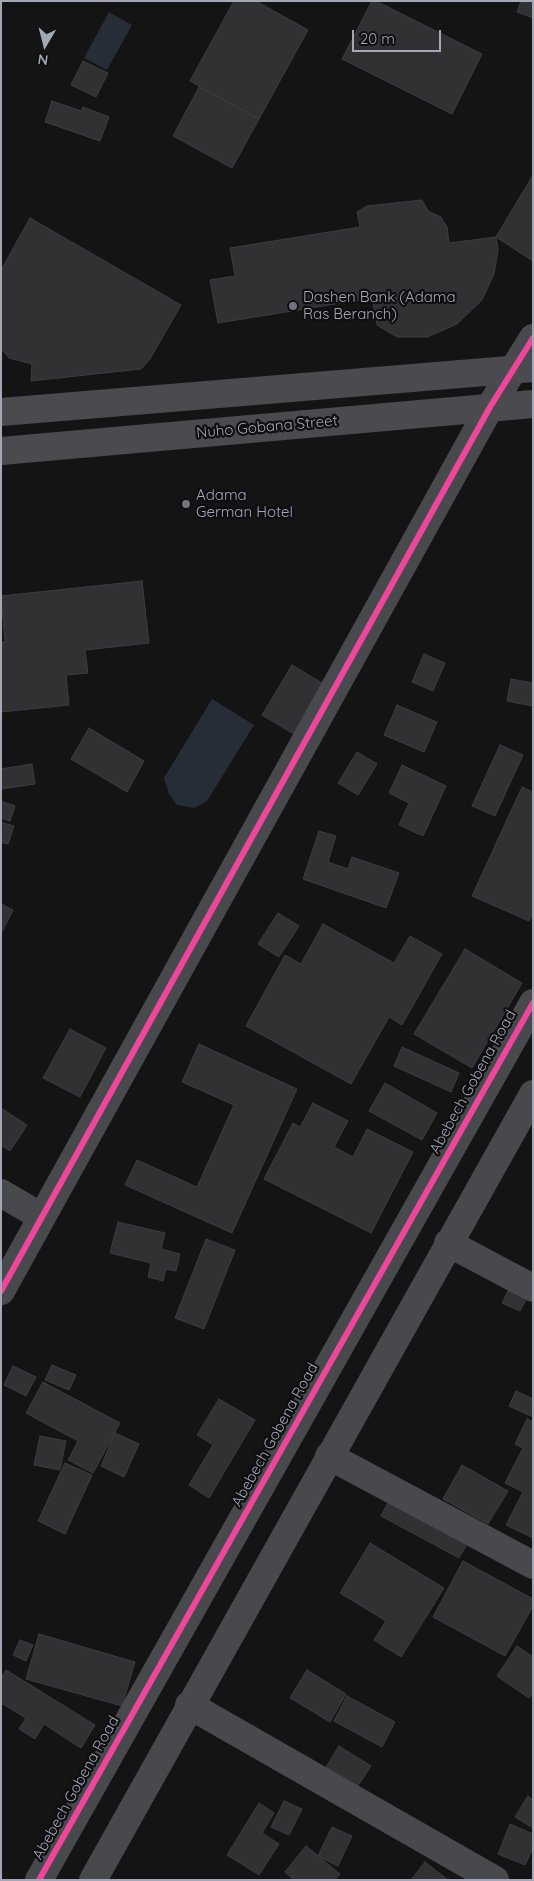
<!DOCTYPE html>
<html>
<head>
<meta charset="utf-8">
<style>
  body { margin:0 }
  #map { position:relative; width:534px; height:1881px; overflow:hidden; background:#141414; font-family:Quicksand,sans-serif }
  canvas { display:block }
  .frame { position:absolute; inset:0; border:2px solid #a3a7b7; pointer-events:none }
  .north { position:absolute; left:20px; top:20px; width:50px; height:50px; -webkit-text-stroke:4px #0f0e10; paint-order:stroke; rotate:188deg; font-size:14px; font-weight:700; line-height:20px; text-align:center; color:#a3a7b7 }
  .north::after { content:''; display:block; margin:auto; width:18px; height:22px; background:#a3a7b7; clip-path:polygon(50% 0,100% 100%,50% 72%,0 100%) }
  .scale { position:absolute; left:352px; top:30px; width:89px; height:22px; box-sizing:border-box; border:2px solid #a3a7b7; border-top:0; padding-left:6px; font-size:15px; line-height:18px; white-space:nowrap; color:#a3a7b7; -webkit-text-stroke:4px #0f0e10; paint-order:stroke }
</style>
</head>
<body>
<div id="map">
<canvas width="534" height="1881"></canvas>
<div class="frame"></div>
<div class="north">N</div>
<div class="scale">20 m</div>
</div>
<script>
const c = document.querySelector('canvas').getContext('2d');
c.lineJoin = 'round';
function paint(path, color) { c.fillStyle = color; c.fill(path, 'evenodd'); }
const shape = rows => new Path2D(rows.map(r => 'M' + r).join(''));
function strokePath(path, color, width, dash) { c.strokeStyle = color; c.lineWidth = width; c.lineCap = dash ? 'butt' : 'round'; c.setLineDash(dash || []); c.stroke(path); }
function drawText(font, color, halo, rows, align = 'center') {
  c.font = font + ' Quicksand,sans-serif'; c.lineWidth = 4.5; c.setLineDash([]); c.textBaseline = 'middle'; c.strokeStyle = halo; c.fillStyle = color; for (const [text, x, y, turn = 0] of rows) {
    c.save(); c.translate(x, y); c.rotate((+turn || 0) * Math.PI / 180); c.textAlign = isNaN(turn) ? turn : align; if (halo) c.strokeText(text, 0, 0); c.fillText(text, 0, 0); c.restore();
  }
}
paint(shape([
  [109,12,132,25,107,70,84,58],
  [212,699,254,725,207,801,194,808,177,805,169,794,164,778]
]), '#262d37');
const building = shape([
  [234,1,256,1,308,30,259,119,190,81,234,1],
  [372,1,376,1,482,54,452,114,342,59,372,1],
  [521,1,533,1,533,18,517,12,521,1],
  [83,61,108,73,96,97,71,85,83,61],
  [199,87,259,119,232,168,173,136,199,87],
  [52,101,81,111,83,107,109,117,100,141,45,122,52,101],
  [533,175,533,261,496,237,533,175],
  [422,200,428,211,441,217,447,227,449,243,496,237,498,250,494,274,482,300,457,324,427,337,397,337,377,325,372,298,218,323,210,280,235,276,230,248,360,227,357,212,367,206,422,200],
  [30,218,181,305,150,359,141,369,31,381,32,364,9,358,1,348,1,270,30,218],
  [142,581,149,643,85,650,88,673,66,675,69,705,1,712,1,642,5,642,1,596,142,581],
  [424,654,445,663,433,691,412,682,424,654],
  [292,665,327,686,297,736,262,715,292,665],
  [511,679,533,683,533,706,507,701,511,679],
  [397,705,437,722,424,752,384,735,397,705],
  [89,728,144,761,127,792,71,759,89,728],
  [500,745,523,755,495,816,472,806,500,745],
  [357,752,377,764,358,795,338,783,357,752],
  [32,764,35,784,1,789,1,769,32,764],
  [402,765,446,786,423,836,399,825,409,803,389,793,402,765],
  [522,787,533,792,533,914,529,921,472,896,522,787],
  [1,801,15,806,10,821,1,818,1,801],
  [1,822,14,826,8,844,1,842,1,822],
  [319,831,336,836,328,862,348,869,352,857,399,873,386,908,303,879,319,831],
  [1,904,13,910,1,934,1,904],
  [278,913,299,926,279,957,258,944,278,913],
  [323,924,394,963,410,936,442,954,402,1025,389,1017,351,1084,246,1026,285,955,301,964,323,924],
  [465,949,522,983,472,1068,414,1034,465,949],
  [70,1029,106,1048,80,1097,43,1078,70,1029],
  [199,1044,297,1089,232,1233,125,1185,137,1160,197,1187,234,1105,182,1082,199,1044],
  [402,1047,459,1073,451,1092,394,1066,402,1047],
  [385,1083,437,1113,422,1140,369,1111,385,1083],
  [313,1103,348,1121,334,1147,353,1157,367,1129,413,1152,371,1233,264,1179,293,1123,300,1127,313,1103],
  [1,1108,27,1125,10,1151,1,1145,1,1108],
  [118,1222,165,1233,161,1249,180,1254,176,1271,166,1269,163,1281,148,1277,151,1263,110,1253,118,1222],
  [206,1239,235,1250,204,1329,175,1318,206,1239],
  [511,1285,529,1294,520,1311,502,1303,511,1285],
  [52,1365,76,1375,69,1390,45,1380,52,1365],
  [13,1366,36,1377,26,1396,4,1385,13,1366],
  [43,1382,120,1423,93,1473,68,1460,78,1441,26,1413,43,1382],
  [516,1391,533,1399,533,1417,509,1406,516,1391],
  [219,1399,255,1420,209,1498,189,1485,213,1445,197,1435,219,1399],
  [527,1419,533,1422,533,1538,506,1525,523,1492,505,1483,523,1448,515,1444,527,1419],
  [115,1433,139,1444,124,1477,101,1466,115,1433],
  [40,1436,66,1441,60,1470,34,1465,40,1436],
  [65,1463,92,1475,65,1534,38,1521,65,1463],
  [462,1465,508,1491,488,1524,443,1499,462,1465],
  [390,1499,469,1540,459,1558,381,1516,390,1499],
  [370,1543,444,1588,401,1657,374,1640,386,1621,340,1593,370,1543],
  [463,1561,533,1599,533,1606,505,1656,433,1617,463,1561],
  [39,1634,135,1662,122,1706,26,1679,39,1634],
  [20,1640,33,1645,26,1661,13,1655,20,1640],
  [517,1646,533,1657,533,1693,529,1698,497,1676,517,1646],
  [6,1670,95,1725,81,1748,44,1724,35,1739,19,1729,26,1718,1,1703,1,1678,6,1670],
  [307,1670,346,1694,330,1722,290,1698,307,1670],
  [347,1696,395,1722,382,1747,334,1721,347,1696],
  [339,1746,371,1766,357,1787,326,1767,339,1746],
  [528,1796,533,1800,533,1828,515,1817,528,1796],
  [284,1801,302,1809,289,1835,271,1827,284,1801],
  [259,1803,274,1813,262,1833,279,1844,259,1875,227,1855,259,1803],
  [510,1824,533,1834,533,1848,525,1865,498,1854,510,1824],
  [332,1827,352,1836,338,1866,318,1856,332,1827],
  [306,1846,340,1874,335,1880,294,1880,285,1872,306,1846],
  [425,1862,448,1880,411,1880,425,1862]
]);
paint(building, '#313133');
strokePath(building, '#3d3d41', 1);
strokePath(shape([
  [1,1193,42,1217],
  [448,1243,533,1288],
  [1,1291,490,407,533,338],
  [329,1456,533,1565],
  [189,1705,495,1880],
  [39,1880,533,1003],
  [93,1880,533,1094]
]), '#48494d', 28);
strokePath(shape([
  [1,412,533,368],
  [1,451,533,404]
]), '#4b4b4f', 28);
strokePath(shape([
  [1,1291,490,407,533,338],
  [39,1880,533,1003]
]), '#ed469a', 6);
for (const [x, y, r, color] of [
  [293,306,5,"#71747e"],
  [186,504,5,"#71747e"]
]) { const dot = new Path2D(); dot.arc(x, y, r, 0, 2 * Math.PI); c.fillStyle = color; c.fill(dot); strokePath(dot, '#0f0e10', 2); }
drawText('15px', '#a3a7b7', '#0f0e10', [
  ["Dashen Bank (Adama",303,297],
  ["Ras Beranch)",303,314],
  ["Adama",196,495],
  ["German Hotel",196,512]
], 'left');
drawText('15px', '#a3a7b7', '#0f0e10', [
  ["Nuho Gobana Street",267,427,-5],
  ["Abebech Gobena Road",473,1082,-61],
  ["Abebech Gobena Road",275,1435,-61],
  ["Abebech Gobena Road",76,1788,-61]
]);
</script>
</body>
</html>
